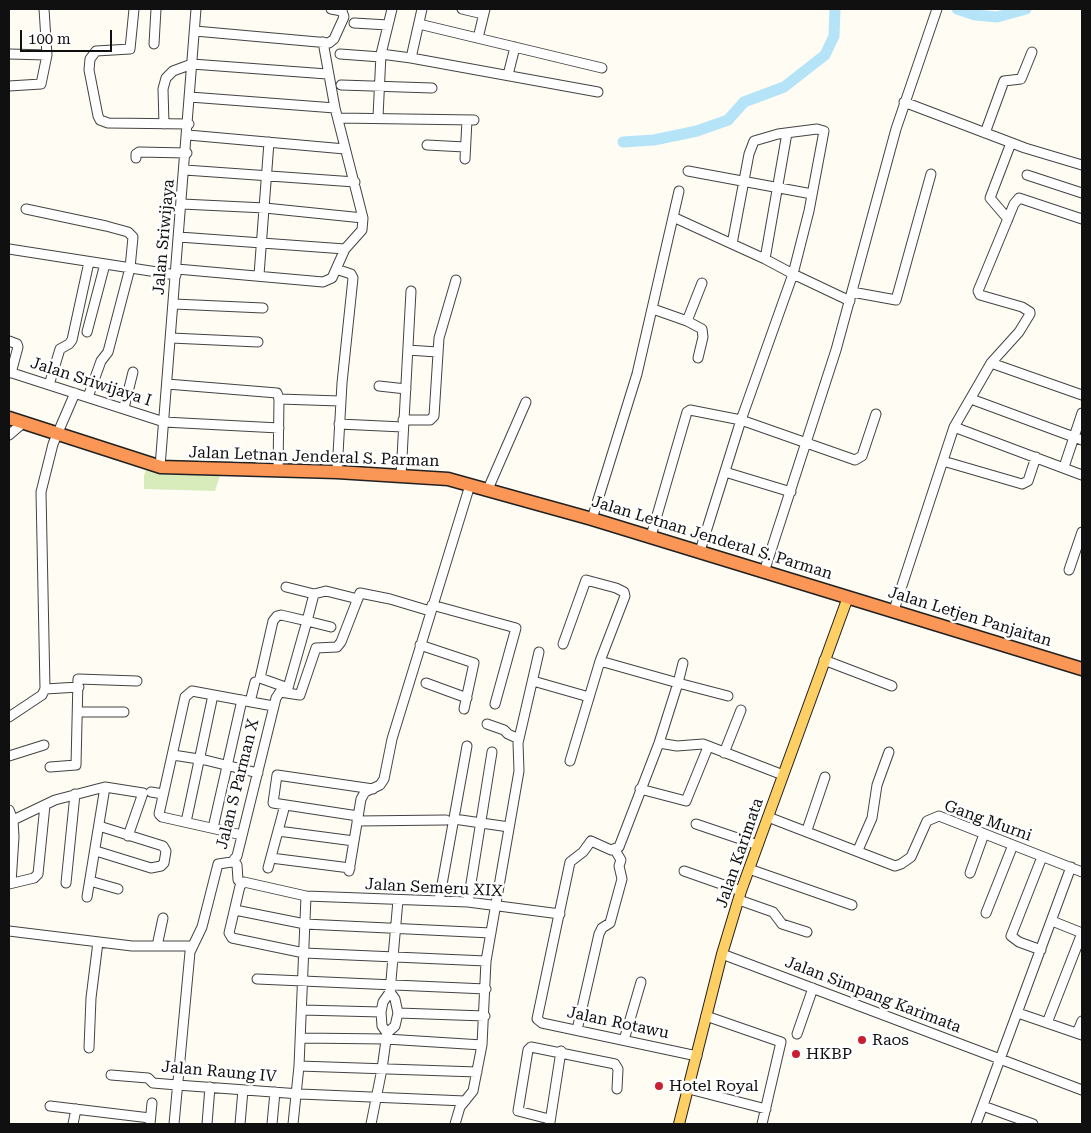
<!DOCTYPE html>
<html>
<head>
<meta charset="utf-8">
<style>
  body { margin:0 }
  #map { position:relative; width:1091px; height:1133px; overflow:hidden; background:#fffcf3; font-family:"Roboto Serif",serif }
  canvas { display:block }
  .frame { position:absolute; inset:0; border:10px solid #101010; pointer-events:none }
  .scale { position:absolute; left:20px; top:30px; width:92px; height:22px; box-sizing:border-box; border:2px solid #101010; border-top:0; padding-left:6px; font-size:15px; line-height:18px; white-space:nowrap; color:#101010; -webkit-text-stroke:4px #fff; paint-order:stroke }
</style>
</head>
<body>
<div id="map">
<canvas width="1091" height="1133"></canvas>
<div class="frame"></div>
<div class="scale">100 m</div>
</div>
<script>
const c = document.querySelector('canvas').getContext('2d');
c.lineJoin = 'round';
function paint(path, color) { c.fillStyle = color; c.fill(path, 'evenodd'); }
const shape = rows => new Path2D(rows.map(r => 'M' + r).join(''));
function strokePath(path, color, width, dash) { c.strokeStyle = color; c.lineWidth = width; c.lineCap = dash ? 'butt' : 'round'; c.setLineDash(dash || []); c.stroke(path); }
function drawText(font, color, halo, rows, align = 'center') {
  c.font = font + ' "Roboto Serif",serif'; c.lineWidth = 5; c.setLineDash([]); c.textBaseline = 'middle'; c.strokeStyle = halo; c.fillStyle = color; for (const [text, x, y, turn = 0] of rows) {
    c.save(); c.translate(x, y); c.rotate((+turn || 0) * Math.PI / 180); c.textAlign = isNaN(turn) ? turn : align; if (halo) c.strokeText(text, 0, 0); c.fillText(text, 0, 0); c.restore();
  }
}
paint(shape([
  [148,463,222,469,215,491,144,489,144,476]
]), '#d7ecba');
strokePath(shape([
  [957,9,975,15,997,17,1026,9],
  [623,142,654,140,697,131,728,120,744,102,784,87,825,55,834,36,835,9]
]), '#b5e4f9', 11);
const minor = shape([
  [134,9,130,49,96,51,90,59,89,70,98,116,100,120,108,123,189,124],
  [462,9,483,14],
  [354,23,388,25],
  [419,24,602,68],
  [195,31,329,43,334,39,344,17,342,11,331,9],
  [478,38,485,9],
  [154,44,156,9],
  [9,54,47,55],
  [340,54,381,57],
  [381,54,411,58,422,9],
  [411,58,598,92],
  [508,75,515,47],
  [341,85,432,88],
  [9,86,41,84,47,55,44,9],
  [190,97,335,108],
  [904,102,1025,148,1082,165],
  [378,117,381,54,392,9],
  [338,118,474,120],
  [164,124,163,89,166,78,173,71,192,64,327,74],
  [985,133,1004,81,1021,79,1032,52],
  [188,135,345,149],
  [427,145,465,147],
  [136,158,136,154,139,152,187,153],
  [465,159,467,120],
  [185,170,355,182],
  [688,171,812,194],
  [1027,175,1082,193],
  [182,204,265,208,363,218],
  [26,209,106,226,128,232,133,237,130,268,108,352,101,361,88,397],
  [673,217,732,244],
  [1008,219,990,198,1011,143],
  [179,237,345,249],
  [9,249,176,275],
  [765,259,787,133],
  [177,269,323,282,332,278,345,249,362,230,363,218,335,108,323,42],
  [336,269,351,274,353,278,342,383,337,472],
  [259,275,269,142],
  [852,292,896,300,931,174],
  [174,304,263,308],
  [653,309,687,321,702,329,703,337,698,358],
  [687,321,702,283],
  [87,332,105,264],
  [171,338,258,342],
  [9,341,17,344,18,347,11,373],
  [408,350,437,352],
  [991,363,1082,395],
  [9,372,164,422,279,428],
  [167,384,277,393,279,399,278,471],
  [49,385,60,349,69,344,72,340,89,262],
  [379,386,406,389],
  [279,399,340,401],
  [971,399,1082,440],
  [124,408,133,372],
  [403,420,430,420,434,416,439,338,456,280],
  [339,424,403,427],
  [954,427,1082,475],
  [9,435,23,423],
  [943,461,1022,484,1028,481,1036,457],
  [160,467,196,9],
  [1064,467,1082,413],
  [725,472,791,492],
  [401,476,411,291],
  [488,489,526,402],
  [592,519,637,374,679,191],
  [651,536,687,412,690,410,741,420,855,460,862,456,876,414],
  [700,551,741,420,793,274,809,211,824,131,817,129,778,134,754,141,749,154,732,244,765,259,793,274,850,301],
  [1069,570,1082,532],
  [764,572,836,350,896,129,937,9],
  [286,587,314,594],
  [432,605,516,628,495,704],
  [894,610,954,427,991,363,1019,332,1030,314,1030,312,1022,307,980,295,978,291,1014,204,1019,198,1082,219],
  [331,627,307,621,281,615,277,616,273,621,260,678,288,688,307,621,314,594,326,591,358,599],
  [563,644,586,580,616,588,624,592,625,596,600,661],
  [420,645,474,663,464,709],
  [824,660,892,686],
  [683,663,678,683,728,696],
  [533,681,589,697],
  [426,683,467,698],
  [45,689,79,687],
  [250,702,255,682],
  [78,712,124,712],
  [9,717,42,695,45,689,41,492,53,444,75,393],
  [487,724,504,730,508,734,519,739],
  [659,743,677,746,703,744,783,775],
  [724,753,741,710],
  [173,755,205,760,258,773],
  [9,756,44,745],
  [570,761,600,661,678,683,659,743,619,847,611,850,591,841,583,852,570,862,537,1019,542,1023,697,1056],
  [50,767,76,765,78,679,137,681],
  [640,789,686,801,708,747],
  [151,792,163,794],
  [9,810,13,820,14,837,11,883],
  [358,816,273,803,277,775,373,789],
  [768,817,895,866,901,864,911,857,927,821,939,816,1082,872],
  [454,819,509,827],
  [357,821,446,820],
  [9,822,55,800,97,789,105,787,143,793,128,836],
  [186,822,213,695],
  [696,824,758,845],
  [213,828,242,700],
  [807,830,825,777],
  [278,831,354,841],
  [242,835,162,817,159,814,185,697,192,691,273,706],
  [858,850,872,818,877,785,889,752],
  [96,851,151,868,161,866,164,863,166,851,163,846,99,826],
  [271,858,350,868],
  [234,861,237,865,238,880,242,883],
  [268,868,285,805],
  [749,869,852,905],
  [349,871,361,799,365,792,380,785,384,779,392,739,470,485],
  [684,871,741,891],
  [970,873,984,834],
  [90,881,118,889],
  [66,883,75,794],
  [9,884,34,878,38,874,45,805],
  [87,897,105,787],
  [739,900,773,912,782,924,807,932],
  [439,901,467,746],
  [468,902,492,752],
  [235,910,305,924,491,933],
  [986,913,1013,845],
  [1052,921,1082,933],
  [9,931,132,946,193,946],
  [157,946,163,918],
  [1041,950,1019,942,1011,936,1042,857],
  [722,954,1082,1090],
  [486,961,304,953,232,938,229,933,240,886,244,882,306,896,468,902,560,914],
  [257,979,486,989],
  [390,992,398,900],
  [390,992,395,999,398,1013,395,1026,387,1033,382,1026,381,1012,383,1002,390,992],
  [302,1010,381,1012],
  [398,1013,485,1016],
  [1018,1013,1082,1035],
  [706,1016,781,1042,762,1124],
  [1047,1023,1082,933],
  [577,1030,599,934,602,928,610,923,622,879,619,866,621,860,615,850],
  [1077,1033,1082,1021],
  [797,1034,813,988],
  [301,1038,386,1039,482,1045],
  [624,1040,641,982],
  [89,1048,91,998,98,942],
  [299,1066,477,1072],
  [111,1075,148,1078,153,1083,177,1085,300,1094,465,1101],
  [689,1089,766,1109],
  [50,1106,150,1118],
  [983,1106,1033,1124],
  [549,1119,518,1111,528,1050,531,1047,615,1064,618,1069,617,1089],
  [550,1122,561,1051],
  [73,1124,76,1109],
  [150,1124,152,1103],
  [174,1124,190,952,202,927,218,864,232,862,237,856,276,698,280,692,300,695,316,648,337,647,341,642,360,593,390,599,430,611],
  [207,1124,210,1087],
  [240,1124,243,1090],
  [272,1124,275,1092],
  [293,1124,299,1066,306,896],
  [371,1124,382,1069,387,1033],
  [455,1124,460,1107,473,1091,482,1045,486,961,519,771,518,743,539,652],
  [976,1124,1071,867]
]);
const major = shape([
  [679,1124,722,954,741,891,848,597]
]);
const highway = shape([
  [9,418,161,467,337,472,448,479,592,519,1082,669]
]);
strokePath(minor, '#434343', 11);
strokePath(major, '#212121', 12);
strokePath(highway, '#212121', 15);
strokePath(minor, '#fff', 9);
strokePath(major, '#fecf64', 10);
strokePath(highway, '#fa9756', 12);
for (const [x, y, r, color] of [
  [862,1040,5,"#c82032"],
  [796,1054,5,"#c82032"],
  [659,1086,5,"#c82032"]
]) { const dot = new Path2D(); dot.arc(x, y, r, 0, 2 * Math.PI); c.fillStyle = color; c.fill(dot); strokePath(dot, '#fff', 2); }
drawText('16px', '#101010', '#fff', [
  ["Jalan Sriwijaya",164,237,-85],
  ["Jalan Sriwijaya I",91,382,18],
  ["Jalan Letnan Jenderal S. Parman",314,457,2],
  ["Jalan Letnan Jenderal S. Parman",712,538,17],
  ["Jalan Letjen Panjaitan",970,617,17],
  ["Jalan S Parman X",238,784,-76],
  ["Gang Murni",988,821,20],
  ["Jalan Karimata",740,853,-71],
  ["Jalan Semeru XIX",434,888,3],
  ["Jalan Simpang Karimata",873,995,21],
  ["Jalan Rotawu",618,1023,12],
  ["Jalan Raung IV",219,1072,5]
]);
drawText('16px', '#101010', '#fff', [
  ["Raos",872,1040],
  ["HKBP",806,1054],
  ["Hotel Royal",669,1086]
], 'left');
</script>
</body>
</html>
